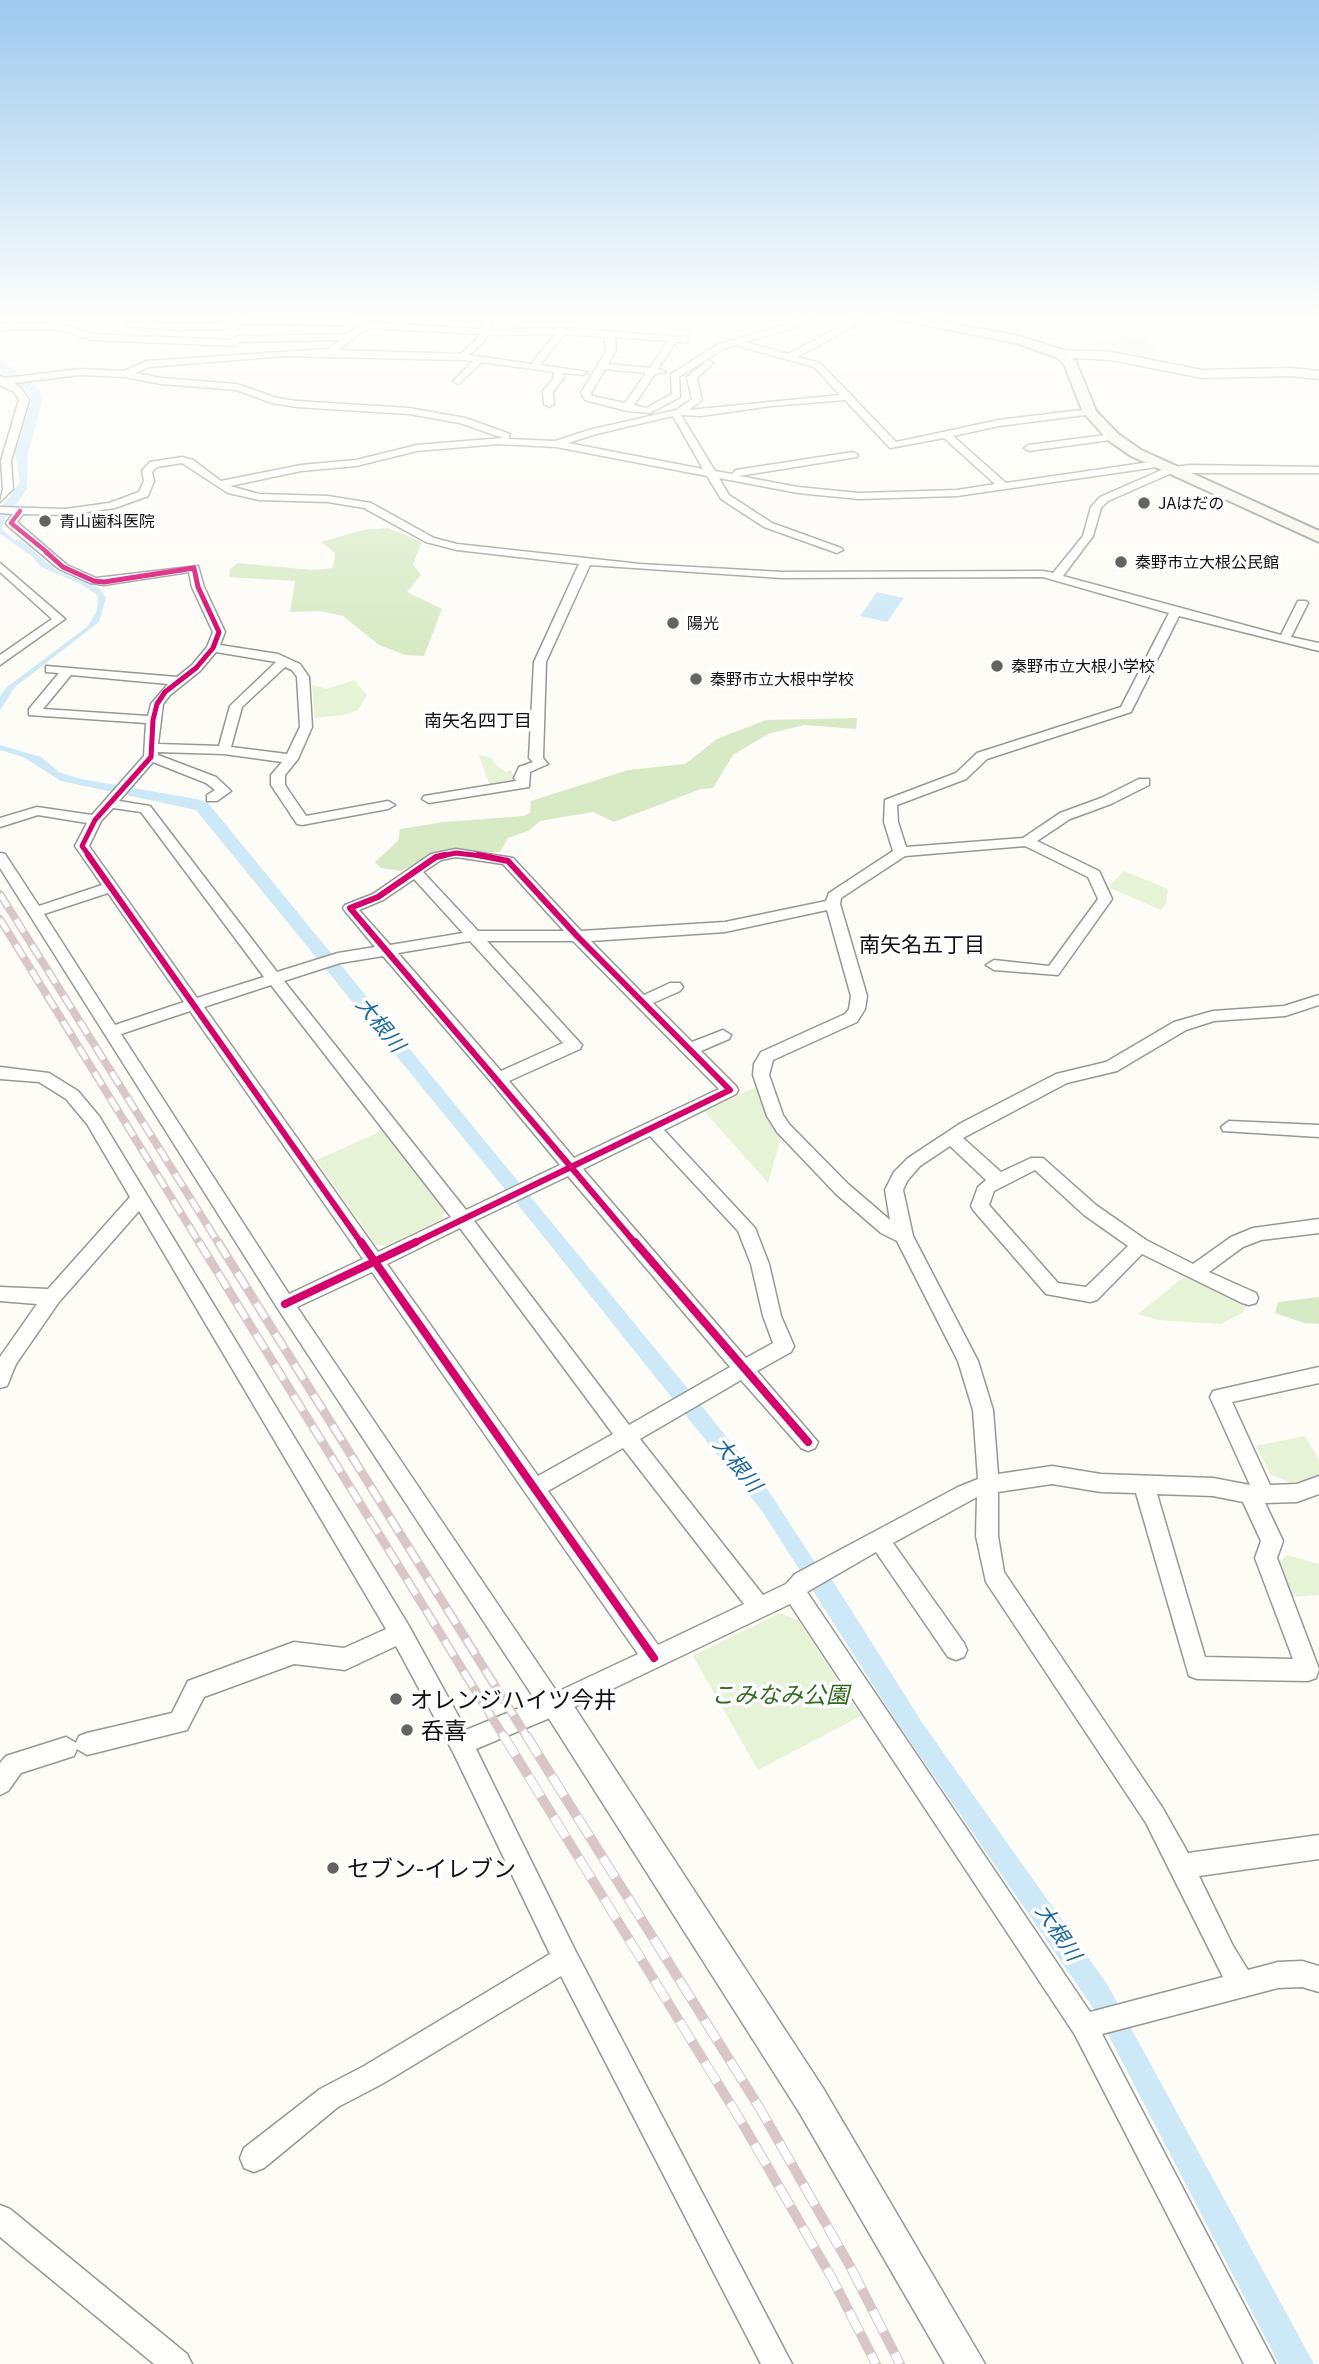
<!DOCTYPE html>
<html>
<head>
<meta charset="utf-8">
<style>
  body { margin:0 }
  canvas { display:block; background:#fdfcf7 }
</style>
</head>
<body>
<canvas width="1319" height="2364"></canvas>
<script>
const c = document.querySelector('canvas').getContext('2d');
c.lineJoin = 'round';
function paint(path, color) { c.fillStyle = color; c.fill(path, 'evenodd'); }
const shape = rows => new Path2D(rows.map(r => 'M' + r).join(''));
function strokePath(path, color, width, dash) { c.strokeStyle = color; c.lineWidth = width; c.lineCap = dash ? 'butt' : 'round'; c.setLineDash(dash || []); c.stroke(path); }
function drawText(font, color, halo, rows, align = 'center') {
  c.font = font + ' Georgia,"Noto Sans JP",serif'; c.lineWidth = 7; c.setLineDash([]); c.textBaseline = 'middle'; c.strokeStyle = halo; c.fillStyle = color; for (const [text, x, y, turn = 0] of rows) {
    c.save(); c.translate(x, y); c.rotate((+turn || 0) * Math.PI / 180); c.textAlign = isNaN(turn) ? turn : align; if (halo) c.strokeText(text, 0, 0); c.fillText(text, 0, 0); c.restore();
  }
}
paint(shape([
  [1125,336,1144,338,1163,361,1094,351,1082,346],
  [354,680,367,695,358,710,344,715,315,718,312,685,327,689],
  [479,755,492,758,494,763,506,772,511,770,515,779,511,782,490,786],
  [1124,871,1168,889,1166,903,1161,910,1108,887],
  [758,1086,766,1115,781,1138,768,1183,704,1111],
  [384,1130,445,1211,442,1219,386,1246,376,1245,316,1160],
  [1186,1275,1250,1303,1242,1313,1221,1324,1158,1320,1138,1314],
  [1305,1436,1319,1460,1319,1476,1295,1484,1271,1475,1256,1446],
  [1287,1555,1319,1564,1319,1595,1292,1597,1279,1562],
  [780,1613,798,1620,861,1716,758,1770,693,1656]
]), '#e7f3d7');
paint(shape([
  [388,528,422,542,413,564,421,575,407,592,442,609,424,656,405,655,379,645,343,616,320,611,290,612,295,581,229,577,230,569,238,563,312,570,333,568,335,553,321,542,363,530],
  [857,718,856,729,804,725,768,734,733,755,713,788,701,789,614,822,593,812,540,821,528,831,508,838,500,852,435,852,401,871,381,868,375,862,398,841,400,829,444,822,523,816,530,813,531,801,628,770,685,764,717,739,766,720],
  [1319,1297,1319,1324,1304,1323,1275,1313,1278,1302]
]), '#d8eac5');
paint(shape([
  [0,359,39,389,43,398,28,453,27,489,2,524,2,529,14,540,21,540,57,571,99,588,106,598,99,622,15,687,0,710,0,696,7,687,87,627,97,611,98,596,81,584,41,567,32,556,0,534,0,509,20,482,15,453,31,402,28,391,0,371],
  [877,592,904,598,887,622,860,616],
  [0,745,41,757,59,772,81,779,197,799,208,803,689,1390,764,1484,816,1564,831,1578,923,1724,1107,1984,1314,2364,1279,2364,1098,2015,896,1721,762,1511,535,1226,196,810,61,781,23,757,0,750]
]), '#cde8f7');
const minor = shape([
  [130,314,138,314,136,322,178,324,225,323,237,318,346,319,350,322,346,325,239,324,227,329,178,330,126,326,130,314],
  [486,314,511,314,493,318,489,329,567,328,681,337,689,335,687,342,676,342,658,369,666,372,655,374,634,405,646,408,672,394,671,374,717,345,790,323,804,314,815,314,796,327,745,342,788,354,845,324,857,314,867,314,851,328,797,357,820,363,896,442,999,420,1090,409,1093,410,1093,414,999,426,953,436,1006,483,1157,461,1162,464,1157,467,957,496,859,499,798,493,719,478,729,495,772,523,841,548,843,550,837,553,764,527,721,499,707,476,556,447,498,444,417,451,356,466,301,471,230,486,259,494,328,496,371,503,434,538,457,544,640,564,782,572,1043,571,1053,573,1083,536,1091,507,1100,497,1166,468,1190,465,1319,467,1319,473,1172,473,1108,501,1101,508,1093,536,1063,576,1281,635,1298,601,1306,601,1308,603,1291,637,1319,643,1319,651,1179,616,1131,712,987,759,966,779,897,805,898,822,906,847,1023,838,1060,813,1101,798,1139,779,1149,779,1149,785,1111,804,1070,819,1037,841,1099,871,1112,899,1058,975,994,970,986,965,994,960,1049,966,1098,899,1088,877,1025,846,905,856,841,898,840,904,867,996,865,1009,857,1022,773,1060,769,1075,783,1115,789,1124,848,1184,890,1220,885,1190,894,1172,908,1158,961,1123,1056,1074,1106,1062,1174,1022,1213,1011,1284,1006,1319,995,1319,1005,1285,1016,1214,1021,1186,1030,1117,1071,1067,1083,963,1138,1001,1172,1031,1158,1043,1158,1096,1205,1146,1240,1193,1264,1231,1237,1253,1228,1319,1219,1319,1233,1261,1240,1243,1247,1209,1272,1256,1293,1258,1298,1256,1303,1249,1305,1242,1303,1142,1254,1097,1300,1090,1302,1046,1294,974,1211,971,1206,978,1187,986,1180,950,1146,920,1166,907,1181,903,1190,913,1236,978,1361,993,1410,998,1474,1052,1466,1101,1474,1213,1478,1250,1485,1210,1397,1213,1391,1319,1367,1319,1383,1232,1402,1270,1485,1297,1484,1319,1476,1319,1494,1297,1502,1265,1503,1283,1541,1277,1558,1319,1669,1316,1678,1308,1681,1197,1679,1189,1676,1136,1493,1101,1492,1052,1484,998,1492,998,1536,1004,1572,1162,1807,1188,1853,1319,1835,1319,1859,1199,1876,1233,1946,1248,1970,1278,1962,1302,1961,1319,1966,1319,1992,1302,1987,1278,1988,1102,2034,1275,2364,1244,2364,1075,2035,790,1604,564,1712,476,1749,575,1950,792,2364,761,2364,561,1976,382,2084,338,2107,264,2168,254,2172,244,2168,240,2158,244,2148,320,2089,364,2066,550,1954,453,1752,396,1646,345,1670,294,1664,204,1697,187,1730,87,1755,77,1749,74,1756,21,1773,8,1791,0,1795,0,1763,6,1756,66,1737,76,1743,79,1736,87,1733,172,1713,188,1681,294,1642,344,1648,386,1629,139,1211,59,1302,16,1364,7,1386,0,1388,0,1357,37,1304,0,1301,0,1287,48,1289,130,1197,87,1124,66,1099,39,1082,0,1079,0,1067,49,1073,78,1091,99,1116,409,1626,466,1730,536,1701,278,1309,0,868,0,853,5,854,39,906,102,885,75,846,87,823,38,815,0,827,0,818,37,807,92,815,144,756,146,723,29,715,29,709,59,673,46,672,46,666,177,677,192,665,207,647,213,632,192,587,189,572,104,585,90,583,59,569,7,525,6,523,13,514,0,513,0,507,65,509,109,503,139,492,144,481,142,471,150,462,182,457,193,460,221,481,301,465,356,460,417,445,503,438,460,423,409,414,297,407,272,403,236,390,161,384,125,377,80,375,14,383,21,388,29,400,11,461,13,489,0,502,3,489,1,461,19,400,14,392,0,385,0,376,6,378,80,369,124,371,147,361,327,349,340,340,240,342,234,346,92,340,58,329,0,330,0,324,59,323,93,334,232,340,238,336,347,334,366,322,480,329,486,314],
  [368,328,479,334,477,339,460,354,338,350,368,328],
  [556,334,531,364,469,355,484,342,487,335,556,334],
  [564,334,605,337,606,351,581,393,585,400,627,411,650,413,680,397,679,377,723,349,735,345,814,367,840,395,689,410,702,400,697,378,713,363,708,360,687,377,692,399,676,410,589,430,555,441,508,439,510,434,465,418,409,408,297,401,277,398,237,384,161,378,135,373,149,367,284,356,462,360,473,361,453,381,458,384,482,362,554,372,554,378,543,391,544,404,549,407,554,404,553,391,564,378,563,373,583,375,588,372,540,365,564,334],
  [615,337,668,341,650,368,608,364,616,351,615,337],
  [605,369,646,373,625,403,592,396,591,393,605,369],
  [845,400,890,448,944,438,995,484,957,490,859,493,798,487,739,476,857,457,858,455,853,452,736,470,732,474,715,471,681,415,701,416,771,406,845,400],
  [673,416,703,469,568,443,596,434,673,416],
  [182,463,228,493,259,500,328,502,364,508,426,542,457,550,579,564,534,662,529,758,533,762,519,767,514,778,516,781,424,796,422,799,429,803,529,787,530,772,548,764,543,758,546,662,590,565,782,578,1043,577,1169,613,1121,707,977,753,956,773,885,800,884,822,893,851,829,893,826,901,725,922,581,931,513,858,456,849,431,854,373,894,345,905,343,908,345,911,375,947,338,953,277,972,150,806,119,801,153,762,206,783,215,790,207,795,207,801,217,801,231,791,216,777,158,755,158,752,224,754,282,762,271,775,271,785,297,824,302,825,388,809,395,805,388,801,306,816,285,785,285,775,298,759,312,727,309,677,300,664,278,654,220,645,225,632,204,587,198,566,96,578,67,565,17,522,23,514,65,515,115,508,148,496,154,481,152,472,157,467,182,463],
  [216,652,276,662,230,706,219,746,158,744,163,704,170,695,200,671,216,652],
  [285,667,292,670,297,677,300,727,287,754,231,747,242,707,285,667],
  [71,675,168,684,151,704,148,716,43,709,71,675],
  [113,808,141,812,264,977,197,998,89,846,101,821,113,808],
  [456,857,503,864,564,931,478,931,423,872,441,860,456,857],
  [414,879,463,933,390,945,359,910,383,900,414,879],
  [108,893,184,1002,115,1025,44,914,108,893],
  [827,910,851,996,849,1009,845,1014,761,1052,754,1064,753,1075,767,1116,777,1132,836,1194,881,1233,897,1241,958,1361,973,1410,978,1479,958,1487,795,1574,786,1584,763,1595,640,1439,741,1380,801,1448,808,1451,815,1448,818,1442,757,1371,791,1352,794,1346,781,1316,769,1264,755,1228,664,1130,736,1094,738,1090,736,1086,701,1051,729,1039,731,1035,723,1030,692,1042,653,1003,680,991,683,987,680,983,670,983,644,995,591,941,725,932,827,910],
  [470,941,563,1043,501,1071,398,953,470,941],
  [487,941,573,941,719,1089,574,1158,509,1081,580,1049,582,1045,487,941],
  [383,956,492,1083,560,1165,466,1210,284,981,340,963,383,956],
  [271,985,451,1217,378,1252,204,1007,271,985],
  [190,1011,363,1259,289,1294,121,1034,190,1011],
  [650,1136,738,1231,751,1264,763,1316,773,1343,746,1358,583,1169,650,1136],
  [1035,1170,1084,1215,1128,1246,1086,1287,1058,1283,989,1205,994,1191,1035,1170],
  [568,1176,730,1367,629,1425,474,1221,568,1176],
  [460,1228,613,1434,538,1476,387,1264,460,1228],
  [372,1272,527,1495,638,1654,557,1692,297,1307,372,1272],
  [623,1448,744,1604,658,1645,548,1491,623,1448],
  [1157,1494,1213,1496,1243,1502,1261,1541,1255,1558,1293,1659,1205,1657,1157,1494],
  [977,1497,976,1536,986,1582,1146,1823,1223,1977,1090,2012,807,1592,876,1552,948,1657,956,1660,964,1657,967,1650,964,1643,893,1543,977,1497],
  [1113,434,1118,437,1117,439,1029,451,1024,448,1029,445,1113,434],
  [0,563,65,619,0,665,0,655,52,619,0,572,0,563],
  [1229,1121,1319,1125,1319,1137,1223,1131,1221,1127,1229,1121],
  [0,2205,10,2209,187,2354,192,2364,154,2364,0,2237,0,2205]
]);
const tertiary = shape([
  [1061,350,1111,352,1202,370,1291,368,1319,371,1319,379,1291,376,1202,378,1111,360,1057,357,1055,354,1061,350],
  [556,1690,566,1694,823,2088,985,2364,945,2364,799,2112,546,1714,541,1704,546,1694,556,1690]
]);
const secondary = shape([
  [870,314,899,314,1019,336,1066,351,1076,362,1096,411,1118,434,1141,450,1319,531,1319,542,1131,456,1108,440,1083,412,1064,364,1056,357,1016,343,870,314]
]);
strokePath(minor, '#979795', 3);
strokePath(tertiary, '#979795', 3);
strokePath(secondary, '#8e8d8b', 4);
paint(minor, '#fffffe');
paint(tertiary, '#fffffe');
paint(secondary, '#f6f4eb');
const railFar2 = shape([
  [0,894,219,1244],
  [0,919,200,1244]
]);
const railFar1 = shape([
  [199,1242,504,1737],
  [218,1242,527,1737]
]);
const rail = shape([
  [503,1735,741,2121,832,2278,876,2364],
  [526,1735,759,2107,850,2266,900,2364]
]);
strokePath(railFar2, '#d9c6c7', 8);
strokePath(railFar1, '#d9c6c7', 9);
strokePath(rail, '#d9c6c7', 10);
strokePath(railFar2, '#fff', 5, [15]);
strokePath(railFar1, '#fff', 6, [18]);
strokePath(rail, '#fff', 8, [24]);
strokePath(shape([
  [20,511,11,523,48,553]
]), '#d6006c', 4.5);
strokePath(shape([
  [46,552,63,567,94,581,104,582,194,568,198,587,219,632,213,648,196,668,165,692,157,704,153,720,151,757,95,820,82,846,90,857],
  [436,857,456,853,491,857]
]), '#d6006c', 5);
strokePath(shape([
  [88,855,362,1244],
  [445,855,436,857,378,897,350,908,571,1167],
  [478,855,508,861,577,936,730,1090,571,1167],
  [571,1167,636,1244],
  [412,1244,571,1167]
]), '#d6006c', 6);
strokePath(shape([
  [361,1242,654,1658],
  [635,1242,808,1442],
  [285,1304,416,1242]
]), '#d6006c', 8);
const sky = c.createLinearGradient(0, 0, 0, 645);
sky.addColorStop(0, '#9dc9ee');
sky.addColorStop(0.49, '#fefefb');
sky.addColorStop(1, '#fefefb00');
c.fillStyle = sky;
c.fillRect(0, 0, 1319, 645);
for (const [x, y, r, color] of [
  [1144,503,7,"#646362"],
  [45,521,7,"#646362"],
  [1121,562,7,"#646362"],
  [673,623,7,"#646362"],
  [997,666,7,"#646362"],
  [696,679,7,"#646362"],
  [396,1699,7,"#646362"],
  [407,1730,7,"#646362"],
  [333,1868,7,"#646362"]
]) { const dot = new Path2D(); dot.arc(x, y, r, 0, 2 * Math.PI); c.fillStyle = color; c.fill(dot); strokePath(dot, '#fff', 2.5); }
drawText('16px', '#111', '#fff', [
  ["JAはだの",1158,503],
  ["青山歯科医院",59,521],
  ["秦野市立大根公民館",1135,562],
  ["陽光",687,623],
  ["秦野市立大根小学校",1011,666],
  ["秦野市立大根中学校",710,679]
], 'left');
drawText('18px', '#111', '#fff', [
  ["南矢名四丁目",478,720]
]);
drawText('21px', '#111', '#fff', [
  ["南矢名五丁目",922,944]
]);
drawText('italic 21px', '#1768a6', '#fff', [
  ["大根川",381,1024,51],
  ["大根川",738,1464,51],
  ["大根川",1059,1932,56]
]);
drawText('italic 23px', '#2f6b1f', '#fff', [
  ["こみなみ公園",780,1694]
]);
drawText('23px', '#111', '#fff', [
  ["オレンジハイツ今井",410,1699],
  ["呑喜",421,1730],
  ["セブン-イレブン",347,1868]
], 'left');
</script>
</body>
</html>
